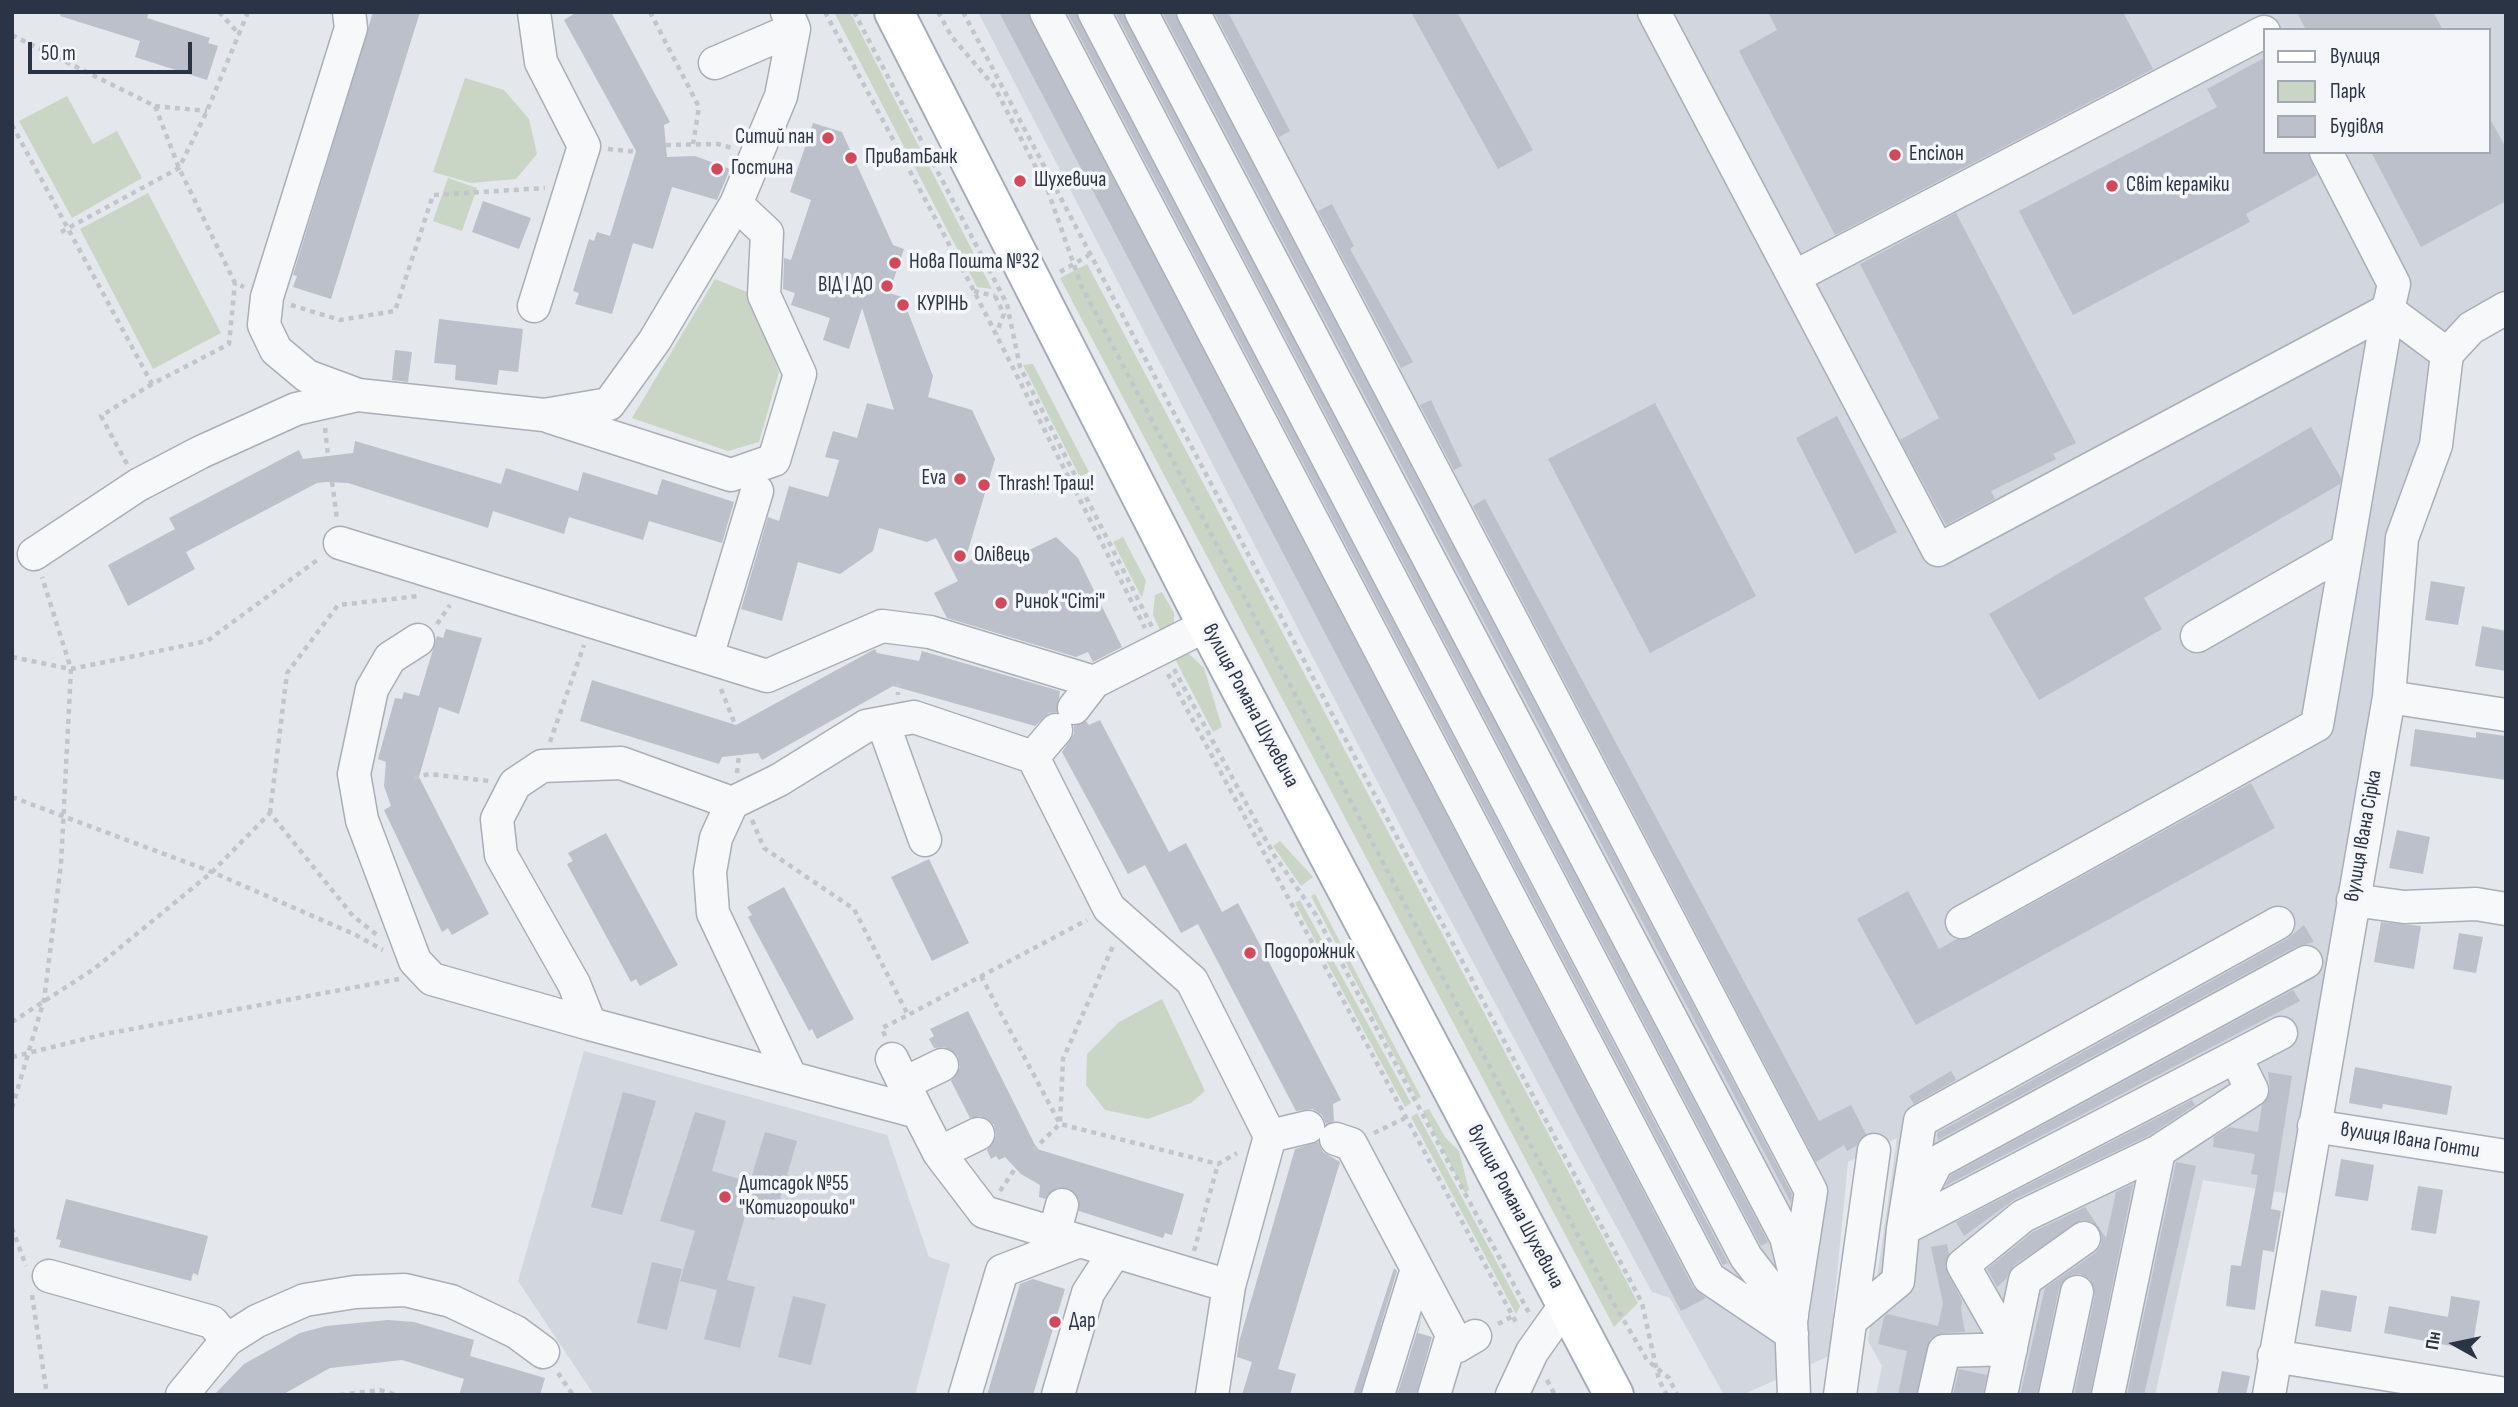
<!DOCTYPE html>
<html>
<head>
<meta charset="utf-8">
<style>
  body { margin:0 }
  #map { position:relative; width:2518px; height:1407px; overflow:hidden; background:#e4e7ec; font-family:"Sofia Sans Condensed",sans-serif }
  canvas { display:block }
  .frame { position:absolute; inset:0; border:14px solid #2b3445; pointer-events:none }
  .legend { position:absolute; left:2263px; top:28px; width:228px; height:126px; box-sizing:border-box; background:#f4f6f9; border:2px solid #a4a8b1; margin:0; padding:9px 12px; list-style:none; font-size:21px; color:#2b3445 }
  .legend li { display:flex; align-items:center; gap:14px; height:35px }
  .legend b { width:35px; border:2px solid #a4a8b1 }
  .north { position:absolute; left:2420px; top:1309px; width:70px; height:70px; -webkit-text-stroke:5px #f4f6f9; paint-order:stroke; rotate:279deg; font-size:19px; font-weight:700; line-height:28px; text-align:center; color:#2b3445 }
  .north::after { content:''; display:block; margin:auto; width:24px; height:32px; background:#2b3445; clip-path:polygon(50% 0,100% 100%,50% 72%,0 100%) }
  .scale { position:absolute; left:28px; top:42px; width:164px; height:32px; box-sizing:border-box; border:4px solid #2b3445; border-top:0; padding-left:9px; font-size:21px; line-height:24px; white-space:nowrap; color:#2b3445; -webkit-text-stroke:5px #f4f6f9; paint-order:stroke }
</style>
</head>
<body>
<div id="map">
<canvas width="2518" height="1407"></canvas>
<div class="frame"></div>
<ul class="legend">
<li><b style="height:9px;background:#fff"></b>Вулиця</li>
<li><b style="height:19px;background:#c9d6c5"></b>Парк</li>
<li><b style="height:19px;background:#bbc0ca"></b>Будівля</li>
</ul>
<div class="north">Пн</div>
<div class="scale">50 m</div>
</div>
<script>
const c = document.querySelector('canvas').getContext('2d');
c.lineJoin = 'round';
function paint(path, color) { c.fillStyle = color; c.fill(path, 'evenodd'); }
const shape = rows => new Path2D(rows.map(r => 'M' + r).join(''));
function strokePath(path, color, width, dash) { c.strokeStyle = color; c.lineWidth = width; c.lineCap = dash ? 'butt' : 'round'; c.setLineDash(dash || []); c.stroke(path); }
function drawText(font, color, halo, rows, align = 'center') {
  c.font = font + ' "Sofia Sans Condensed",sans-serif'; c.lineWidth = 7; c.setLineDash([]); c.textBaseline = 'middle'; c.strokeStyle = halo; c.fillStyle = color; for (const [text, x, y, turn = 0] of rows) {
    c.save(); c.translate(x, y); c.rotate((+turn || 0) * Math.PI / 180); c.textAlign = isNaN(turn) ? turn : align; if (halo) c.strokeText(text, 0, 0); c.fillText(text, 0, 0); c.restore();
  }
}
paint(shape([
  [978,12,2506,12,2506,308,2471,328,2402,538,2302,1196,2203,1180,2155,1395,1876,1395,1882,1366,1868,1341,1897,1138,1848,1162,1829,1356,1742,1395,1724,1395,1670,1298,1652,1292,1553,1111,1415,854],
  [2264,30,2488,30,2488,152,2264,152],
  [584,1051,887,1135,929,1257,950,1264,915,1395,594,1395,518,1281]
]), '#d2d6de');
paint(shape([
  [834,12,850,12,992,289,977,287],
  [465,78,504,90,529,119,537,154,516,179,471,183,433,172],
  [67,96,93,144,117,131,142,178,72,218,19,121],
  [448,178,477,188,462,231,433,221],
  [148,193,221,333,153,369,80,229],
  [1087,264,1638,1303,1614,1327,1060,278],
  [715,279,747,292,779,372,759,442,728,451,632,418],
  [1033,364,1089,472,1080,477,1023,365],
  [1123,537,1146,581,1142,598,1113,542],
  [1162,592,1174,613,1174,625,1162,634,1153,615,1155,595],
  [1188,653,1204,668,1222,727,1213,732,1175,659],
  [1280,841,1313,877,1301,886,1273,846],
  [1315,894,1421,1097,1417,1099,1311,896],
  [1300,900,1411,1103,1405,1107,1295,903],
  [1162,999,1205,1091,1191,1103,1148,1119,1105,1110,1086,1085,1087,1054,1119,1022],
  [1429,1109,1445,1137,1459,1151,1469,1190,1465,1193,1423,1111],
  [1417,1113,1520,1306,1516,1314,1411,1117]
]), '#c9d6c5');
paint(shape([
  [61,12,149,12,147,18,210,38,208,43,218,46,207,80,135,57,140,41,60,16],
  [373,12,420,12,331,299,293,287,297,276,293,275],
  [577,12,611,12,670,122,664,125,667,157,695,156,730,169,717,200,672,187,653,249,633,243,612,314,575,304,579,293,573,291,589,239,594,241,597,232,610,236,636,151,564,20],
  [999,12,1028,12,1693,1287,1706,1298,1681,1311],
  [1067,12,1076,12,1728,1263,1723,1265],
  [1115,12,1123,12,1768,1242,1761,1246],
  [1162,12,1175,12,1792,1194,1791,1203],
  [1214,12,1228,12,1290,131,1279,137],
  [1411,12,1457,12,1533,150,1498,169],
  [1768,12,2123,12,2153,69,1835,235,1739,51,1777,30],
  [2297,12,2433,12,2443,30,2306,30],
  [2264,58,2264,152,2308,152,2317,175,2246,214,2250,222,2073,315,2019,211,2217,107,2207,89],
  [2488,115,2506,148,2506,201,2421,247,2371,152,2488,152],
  [813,123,842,132,893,245,904,249,889,293,902,297,933,376,928,397,972,410,995,459,964,564,998,544,1007,561,1056,537,1078,558,1122,647,1093,662,1088,652,1076,657,947,618,934,593,958,581,936,538,927,542,879,528,873,551,840,574,798,562,782,621,741,609,768,517,779,521,789,486,828,497,839,460,825,457,833,431,857,438,867,403,894,410,862,308,849,349,823,340,830,318,791,305,795,293,783,289,784,258,791,260,811,200,790,192],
  [483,201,531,218,519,249,472,232],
  [1332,204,1354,246,1350,249,1413,362,1401,368,1318,211],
  [1956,213,2076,443,2053,454,2056,459,1991,491,1995,499,1946,525,1900,440,1939,418,1860,264],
  [439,319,523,329,518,372,499,370,497,385,455,380,456,365,434,363],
  [395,350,412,352,408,382,392,380],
  [1431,400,1462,466,1454,470,1420,405],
  [1655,403,1756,596,1650,653,1548,459],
  [1837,416,1897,532,1855,554,1796,438],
  [2311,427,2341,478,2340,484,2144,598,2162,629,2039,700,1989,614],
  [355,441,501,484,506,468,578,491,583,472,657,495,662,479,734,502,722,543,649,521,643,540,569,517,564,534,493,511,488,528,348,483,326,482,317,483,186,552,195,569,128,606,108,565,175,529,169,518,299,450,303,459,353,453],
  [1485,499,1819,1121,1851,1105,1866,1134,1856,1146,1847,1151,1844,1145,1816,1162,1473,506],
  [2431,581,2465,587,2458,625,2425,620],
  [2482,626,2506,631,2506,671,2475,666],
  [446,629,482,638,459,714,439,707,419,777,489,914,452,935,448,928,442,932,384,810,391,806,384,786,386,762,378,759,395,698,402,699,404,692,419,696,437,636,443,638],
  [875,649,877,653,919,661,922,651,1060,691,1057,712,1049,713,1035,726,893,686,762,760,758,753,722,757,719,764,580,721,592,680,736,725],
  [1100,720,1169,852,1186,843,1222,912,1238,903,1341,1100,1333,1104,1334,1121,1326,1124,1322,1115,1313,1109,1296,1111,1198,924,1181,933,1145,865,1128,874,1062,752,1074,734,1074,726,1086,721,1089,725],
  [2415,729,2476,738,2476,732,2506,736,2506,780,2410,766],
  [2251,783,2275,828,1916,1025,1857,919,1908,891,1939,949,1957,939,1970,938],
  [2397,830,2430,837,2423,874,2389,868],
  [606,833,678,965,640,986,636,979,631,982,567,864,573,861,568,853],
  [929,859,969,943,932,961,891,877],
  [784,887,854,1019,817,1039,812,1029,809,1031,748,917,752,915,747,907],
  [2381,922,2421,926,2414,969,2374,962],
  [2304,925,2314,942,2297,946,1938,1140,1937,1133,2287,939],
  [2459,933,2483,937,2476,973,2453,969],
  [2293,990,2300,1001,1945,1186,1951,1175],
  [968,1011,1037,1149,1184,1194,1172,1235,1165,1233,1163,1238,1079,1211,1079,1200,1067,1188,1057,1188,1045,1199,1039,1197,1040,1185,1021,1174,1005,1157,999,1160,996,1156,991,1159,987,1150,996,1136,994,1125,980,1116,970,1118,951,1081,960,1067,958,1056,944,1047,934,1048,929,1039,934,1036,930,1029],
  [2355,1067,2452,1086,2447,1115,2383,1104,2382,1109,2349,1103],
  [1951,1071,1956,1080,1914,1104,1909,1096],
  [2268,1072,2292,1076,2271,1209,2281,1211,2274,1252,2263,1250,2255,1310,2226,1306,2231,1265,2241,1266,2258,1175,2251,1174,2255,1154,2213,1147,2214,1137,2229,1127,2258,1132,2262,1105,2270,1091],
  [623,1092,656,1101,622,1215,591,1207],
  [2192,1100,2195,1105,2150,1135,2015,1199,1964,1236,1956,1222],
  [695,1112,726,1121,712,1171,750,1182,765,1132,797,1141,774,1220,746,1212,727,1280,755,1287,740,1348,704,1339,717,1290,680,1281,695,1231,660,1221],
  [1318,1142,1323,1152,1340,1162,1278,1369,1296,1374,1290,1395,1242,1395,1252,1362,1237,1357,1239,1342,1295,1149],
  [2341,1159,2374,1165,2368,1201,2335,1196],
  [2176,1162,2196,1166,2144,1395,2127,1395],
  [2133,1184,2090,1395,2074,1395,2095,1295,2090,1279,2080,1274,2071,1275,2059,1288,2037,1395,2020,1395,2045,1288,2095,1253,2101,1245,2102,1236,2092,1222,2082,1220,2014,1265,2006,1279,1997,1287,1987,1269,2033,1232,2085,1207,2106,1238,2116,1192],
  [2418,1186,2443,1190,2436,1234,2411,1230],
  [66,1199,208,1236,198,1275,193,1273,191,1281,59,1247,61,1240,56,1239],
  [1947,1244,1949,1254,1945,1267,1962,1301,1961,1310,1965,1332,1943,1333,1930,1339,1916,1395,1898,1395,1907,1351,1878,1344,1884,1317,1887,1314,1938,1326,1943,1303,1931,1247],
  [652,1262,682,1269,667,1330,637,1323],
  [1394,1268,1397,1271,1360,1395,1353,1395],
  [1033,1279,1065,1289,1033,1395,987,1395,1020,1284],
  [2321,1290,2357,1296,2351,1332,2315,1326],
  [793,1296,826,1304,811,1365,778,1357],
  [2451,1296,2480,1301,2472,1350,2384,1333,2389,1306,2448,1317],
  [1422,1316,1418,1333,1432,1337,1416,1395,1397,1395],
  [388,1320,414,1322,474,1340,470,1356,545,1378,540,1395,459,1395,464,1379,402,1360,330,1368,282,1395,214,1395,244,1364,300,1333,326,1326],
  [1959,1369,1987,1375,1983,1395,1953,1395],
  [2222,1371,2250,1376,2246,1395,2217,1395]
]), '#bbc0ca');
const minor = shape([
  [349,12,351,28,267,297,264,325,276,350,307,376,358,395,544,415,609,404,655,340,736,204,781,96,794,29,787,12],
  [534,12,541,62,584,146,534,306],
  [1046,12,1709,1278,1792,1334],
  [1094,12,1746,1257,1792,1316],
  [1141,12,1786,1237,1794,1270],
  [1193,12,1811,1191,1791,1320,1794,1395],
  [1654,12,1938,550,2388,310,2347,550,2197,636],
  [715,63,794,29],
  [2326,152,2394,284,2388,310,2447,354],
  [1794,277,2264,32],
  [550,417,731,475,774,460,800,374,764,295,767,233,736,204],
  [340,543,767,676,882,626,930,632,1094,682],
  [34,554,138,485,201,452,296,409,358,395],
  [418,640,390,658,372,689,354,774,362,820,415,961,432,979,590,1024],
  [707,657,757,491],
  [2389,697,2506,715],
  [1074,708,1094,682,1207,625],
  [883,723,925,840],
  [1033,757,1056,730],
  [732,803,716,838,710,872,713,913,791,1078],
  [2353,900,2404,907,2476,904,2506,909],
  [1962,922,2317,725,2347,550],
  [892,1059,918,1112],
  [905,1083,942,1065],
  [2314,1126,2506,1156],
  [1270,1136,1308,1127],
  [1336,1139,1351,1144,1458,1346,1475,1336],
  [939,1153,978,1134],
  [1916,1203,1937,1162,2306,962],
  [1903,1229,1920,1121,2278,923],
  [1054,1235,1062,1205],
  [49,1276,212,1322,227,1340],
  [1850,1321,1898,1281,1903,1229,2281,1033],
  [2011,1349,1963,1265,2023,1216,2159,1151],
  [2274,1356,2506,1394],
  [182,1395,227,1340,257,1321,305,1300,355,1292,405,1290,451,1301,516,1332,543,1352],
  [965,1395,1002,1271,1077,1242],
  [1058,1395,1088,1293,1114,1253],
  [1212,1395,1229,1286,1270,1136,1192,981,1109,908,1033,757,914,717,866,726,779,780,732,803,621,763,542,766,515,784,497,819,501,855,574,984,590,1024,918,1112,939,1153,984,1212,1229,1286],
  [1378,1395,1417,1269],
  [1434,1395,1452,1335],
  [1512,1395,1532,1352,1566,1304],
  [1840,1395,1874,1150],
  [1934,1395,1944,1351,2011,1349],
  [2001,1395,2025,1280,2084,1238],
  [2055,1395,2077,1292],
  [2108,1395,2159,1151,2252,1090,2236,1058],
  [2269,1395,2389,697,2402,538,2436,445,2447,354,2471,328,2506,308]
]);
const major = shape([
  [894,12,1207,625,1614,1395]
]);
strokePath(minor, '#a9aeb7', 35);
strokePath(major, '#a3abb8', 42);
strokePath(shape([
  [219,12,240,35],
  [650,12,699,107,693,144],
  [825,12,974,291,1145,628],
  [854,12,1007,304,1020,367,1152,627],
  [938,12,952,37,994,86,1048,191,1081,285,1609,1295,1647,1360,1669,1378,1677,1395],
  [963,12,1642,1303,1659,1380,1667,1395],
  [12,35,155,106,179,168,235,283,244,287],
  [155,106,207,111],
  [12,125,152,384,229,344,235,283],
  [666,145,718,144,732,148],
  [608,149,638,152],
  [61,232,179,168,207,111,248,12],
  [1060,272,1089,255],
  [974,291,995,296],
  [995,296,1004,314,996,334],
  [291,305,340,320,395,311,433,195,545,188],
  [325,428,328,455],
  [127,464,101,416,152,384],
  [332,482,337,518],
  [437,624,450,605],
  [12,657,71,669,207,641,320,558],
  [1174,669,1274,855,1316,915,1529,1313],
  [1168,674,1518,1326],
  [898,682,898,695],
  [721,689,736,727],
  [550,742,584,645],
  [737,773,739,755],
  [414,778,429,774,489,781],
  [12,797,212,872,354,934,383,950],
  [270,813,287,673,338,605,419,596],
  [752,820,764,848,854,909,908,1015,1087,920],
  [981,976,1060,1124,1218,1164,1237,1153],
  [12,1022,94,969,212,872,270,813,353,916,377,935],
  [885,1036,882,1028,908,1015],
  [12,1057,105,1034,399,979],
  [12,1108,44,1000,61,864,71,669,42,577],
  [1374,1133,1405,1118],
  [1033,1150,1060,1124,1063,1059,1113,946],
  [1000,1191,1015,1169],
  [12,1228,26,1266],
  [1194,1251,1218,1164],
  [32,1295,47,1395],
  [1498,1324,1513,1316],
  [558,1373,573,1395],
  [1547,1380,1555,1395],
  [340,1395,380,1390,396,1395]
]), '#c2c5cb', 4.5, [5, 5]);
strokePath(minor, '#f7f8fa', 32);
strokePath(major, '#fff', 38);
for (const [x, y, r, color] of [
  [828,138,7,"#d1495b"],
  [1895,155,7,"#d1495b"],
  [851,158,7,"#d1495b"],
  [717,169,7,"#d1495b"],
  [1020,181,7,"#d1495b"],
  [2112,186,7,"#d1495b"],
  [895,263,7,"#d1495b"],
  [887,286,7,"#d1495b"],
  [903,305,7,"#d1495b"],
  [960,479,7,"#d1495b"],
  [984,485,7,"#d1495b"],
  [960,556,7,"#d1495b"],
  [1001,603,7,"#d1495b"],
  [1250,953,7,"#d1495b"],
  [725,1197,7,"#d1495b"],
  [1055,1322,7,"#d1495b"]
]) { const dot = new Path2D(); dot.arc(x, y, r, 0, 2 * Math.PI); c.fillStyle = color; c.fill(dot); strokePath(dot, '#f4f6f9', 2.5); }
drawText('21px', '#2b3445', '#f4f6f9', [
  ["Ситий пан",814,138,"right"],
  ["Епсілон",1909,155],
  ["ПриватБанк",865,158],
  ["Гостина",731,169],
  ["Шухевича",1034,181],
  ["Світ кераміки",2126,186],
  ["Нова Пошта №32",909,263],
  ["ВІД І ДО",873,286,"right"],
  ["КУРІНЬ",917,305],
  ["Eva",946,479,"right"],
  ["Thrash! Траш!",998,485],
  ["Олівець",974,556],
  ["Ринок \"Сіті\"",1015,603],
  ["Подорожник",1264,953],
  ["Дитсадок №55",739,1185],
  ["\"Котигорошко\"",739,1209],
  ["Дар",1069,1322]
], 'left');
drawText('21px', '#2b3445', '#f4f6f9', [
  ["вулиця Романа Шухевича",1250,706,62],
  ["вулиця Івана Сірка",2364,836,-80],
  ["вулиця Івана Гонти",2410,1141,9],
  ["вулиця Романа Шухевича",1515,1207,62]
]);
</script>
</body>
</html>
